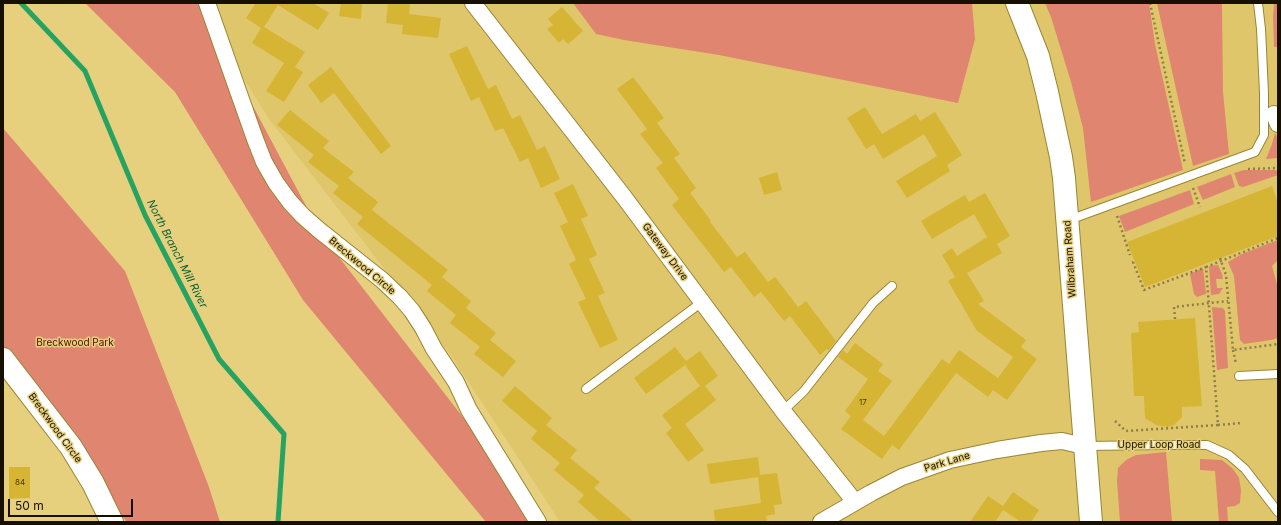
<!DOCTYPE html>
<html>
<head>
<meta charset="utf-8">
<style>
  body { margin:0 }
  #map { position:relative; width:1281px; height:525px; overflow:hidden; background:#e6d07e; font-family:Inter,sans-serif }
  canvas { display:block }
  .frame { position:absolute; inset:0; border:4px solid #171000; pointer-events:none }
  .scale { position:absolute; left:8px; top:499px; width:125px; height:18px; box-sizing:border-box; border:2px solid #171000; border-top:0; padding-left:5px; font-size:12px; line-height:14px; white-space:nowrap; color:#171000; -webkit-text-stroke:3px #e6d07e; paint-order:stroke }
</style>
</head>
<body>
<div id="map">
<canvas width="1281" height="525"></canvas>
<div class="frame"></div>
<div class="scale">50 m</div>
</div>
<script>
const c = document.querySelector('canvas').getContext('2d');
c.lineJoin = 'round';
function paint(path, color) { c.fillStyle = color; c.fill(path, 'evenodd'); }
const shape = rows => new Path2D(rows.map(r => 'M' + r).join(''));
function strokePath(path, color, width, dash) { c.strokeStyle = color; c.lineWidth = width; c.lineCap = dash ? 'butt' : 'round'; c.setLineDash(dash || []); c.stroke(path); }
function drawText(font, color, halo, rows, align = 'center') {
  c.font = font + ' Inter,sans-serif'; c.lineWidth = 3; c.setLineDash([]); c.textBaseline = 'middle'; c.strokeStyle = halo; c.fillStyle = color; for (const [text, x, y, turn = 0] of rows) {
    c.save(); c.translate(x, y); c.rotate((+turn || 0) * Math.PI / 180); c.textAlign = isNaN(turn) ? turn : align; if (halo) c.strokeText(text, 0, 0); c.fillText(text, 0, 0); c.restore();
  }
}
paint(shape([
  [196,3,1278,3,1278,522,560,522,452,357,269,119]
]), '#dfc66b');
paint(shape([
  [85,3,198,3,321,234,544,522,486,522,303,300,175,92],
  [573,3,972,3,975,39,958,103,719,55,624,40,596,34],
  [1045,3,1149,3,1155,44,1183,170,1091,202,1083,128,1071,82,1051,17],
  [1157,3,1222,3,1223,92,1229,154,1193,166],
  [1274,3,1278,3,1278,47,1274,47,1273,17],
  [3,128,125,271,209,487,220,522,127,522,3,367],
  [1275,133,1278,139,1278,158,1266,159,1272,144],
  [1244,170,1275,170,1278,171,1278,175,1243,187,1239,186,1234,173],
  [1231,174,1235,187,1203,200,1197,187],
  [1190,190,1194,204,1125,232,1119,216],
  [1278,240,1278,260,1272,266,1277,284,1278,285,1278,338,1271,340,1244,344,1240,340,1234,276,1228,262,1242,254],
  [1218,265,1222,274,1223,279,1216,279,1217,288,1223,288,1219,294,1211,295,1209,266],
  [1203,268,1206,294,1197,297,1194,294,1190,274],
  [1212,307,1223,308,1225,311,1228,368,1217,370],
  [1166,452,1172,522,1120,522,1117,481,1118,468,1126,460,1136,455],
  [1200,459,1222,460,1233,469,1239,478,1241,490,1240,503,1235,506,1227,507,1228,522,1219,522,1215,471,1200,470]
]), '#df8570');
strokePath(shape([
  [21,3,85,71,145,215,219,359,284,434,278,522]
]), '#26a361', 5);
paint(shape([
  [256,3,313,3,329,13,318,30,278,5,264,27,305,52,295,67,303,72,284,102,266,91,284,63,252,43,261,28,246,18],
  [341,3,362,3,361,19,339,16],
  [388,3,410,3,409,14,441,18,438,38,402,34,403,25,386,23],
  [562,7,583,31,568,44,563,39,559,43,547,29,553,25,548,19],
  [467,46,488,89,496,85,512,119,520,115,537,150,545,146,560,179,541,188,528,158,520,162,503,128,495,131,479,97,471,101,449,54],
  [331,67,391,146,381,154,334,93,321,103,308,85],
  [633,77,664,118,657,123,680,154,674,158,696,188,690,193,711,221,710,222,737,257,745,252,768,282,775,277,798,307,806,301,836,341,829,350,827,349,820,355,790,316,784,321,761,292,754,297,731,267,724,272,672,205,679,199,656,168,663,163,640,134,647,129,617,89],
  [865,107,882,134,916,114,920,121,935,112,962,155,947,165,950,171,907,198,896,181,937,156,924,134,883,159,874,144,866,149,847,118],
  [290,110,329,141,323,148,354,172,348,178,378,202,372,210,448,270,442,277,471,301,466,308,496,333,490,340,516,361,503,377,474,354,480,347,450,323,456,315,427,291,432,285,357,224,363,217,333,193,339,186,308,162,314,155,277,125],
  [777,172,782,190,764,195,759,178],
  [573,184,588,216,581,219,597,255,589,259,605,293,598,296,618,340,600,348,578,302,586,299,569,264,576,260,560,226,568,222,554,193],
  [1272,186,1278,203,1278,236,1145,287,1127,242],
  [985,193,1010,236,997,244,1002,253,967,273,984,301,978,304,1026,340,1021,347,1037,359,1007,400,993,390,988,397,956,373,899,450,892,445,882,459,841,429,851,416,845,411,868,379,838,357,843,350,847,354,855,343,883,364,878,371,892,381,863,420,884,436,942,359,949,364,959,350,998,378,1014,356,1013,357,977,331,948,281,955,277,942,255,952,248,957,256,987,237,974,214,932,239,921,221,965,195,969,202],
  [1195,318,1202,406,1182,407,1182,417,1174,425,1167,427,1156,425,1145,418,1144,396,1134,396,1131,333,1139,332,1138,322],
  [675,347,686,361,700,351,718,376,705,386,716,400,685,424,704,450,688,462,666,433,672,428,662,415,700,386,685,365,646,394,634,378],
  [515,386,552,418,546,425,577,450,570,458,600,482,594,488,634,522,601,522,578,502,584,495,554,470,560,463,531,439,537,431,502,401],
  [758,457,760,475,777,473,782,504,774,505,775,514,766,516,767,522,715,522,714,510,761,503,758,477,710,484,707,464],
  [9,467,30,467,30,498,9,499],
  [1013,492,1039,510,1031,522,1021,522,1003,510,995,522,970,522,988,496,1003,506]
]), '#d5b533');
const lane = shape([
  [1069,220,1255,152,1264,135,1264,93,1261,29,1258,3],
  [1239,376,1278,374],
  [586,389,702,302],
  [783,411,804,391,873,303,892,286],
  [1085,446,1163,445,1207,445,1229,455,1245,469,1278,512]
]);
const street = shape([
  [207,3,255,139,264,162,276,183,290,202,303,216,319,230,382,280,400,297,412,311,423,328,434,349,456,382,469,410,538,522],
  [473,3,624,197,783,411,855,502],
  [1274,114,1278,124],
  [821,522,871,493,902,477,950,460,997,450,1041,443,1062,441,1084,446]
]);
const secondary = shape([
  [1017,3,1038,56,1047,92,1061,157,1064,178,1091,522],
  [3,359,71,447,93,483,112,522]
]);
strokePath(lane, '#9a8532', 10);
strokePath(street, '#9a8532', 18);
strokePath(secondary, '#9a8532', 24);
strokePath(shape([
  [1150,3,1185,164],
  [1248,169,1278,168],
  [1193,188,1200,207],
  [1117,216,1130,255],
  [1220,258,1226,275,1233,350,1278,344],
  [1206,267,1278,238],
  [1175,319,1174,307,1228,301],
  [1233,350,1236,364],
  [1115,421,1126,431,1218,425,1206,267,1144,290,1133,262,1135,261],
  [1218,425,1242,423]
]), '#8e7e48', 2.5, [2, 3]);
strokePath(lane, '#fff', 8);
strokePath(street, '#fff', 16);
strokePath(secondary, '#fff', 22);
drawText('8px', '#46390d', null, [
  ["17",863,403],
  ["84",20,483]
]);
drawText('10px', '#171000', '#e6d07e', [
  ["Gateway Drive",665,252,53],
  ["Wilbraham Road",1070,259,-94],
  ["Breckwood Circle",362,266,40],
  ["Breckwood Circle",55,428,54],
  ["Upper Loop Road",1159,445],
  ["Park Lane",947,462,-17]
]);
drawText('10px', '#520b00', '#e6d07e', [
  ["Breckwood Park",75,343]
]);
drawText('italic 11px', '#066035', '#e6d07e', [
  ["North Branch Mill River",177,254,63]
]);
</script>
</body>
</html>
